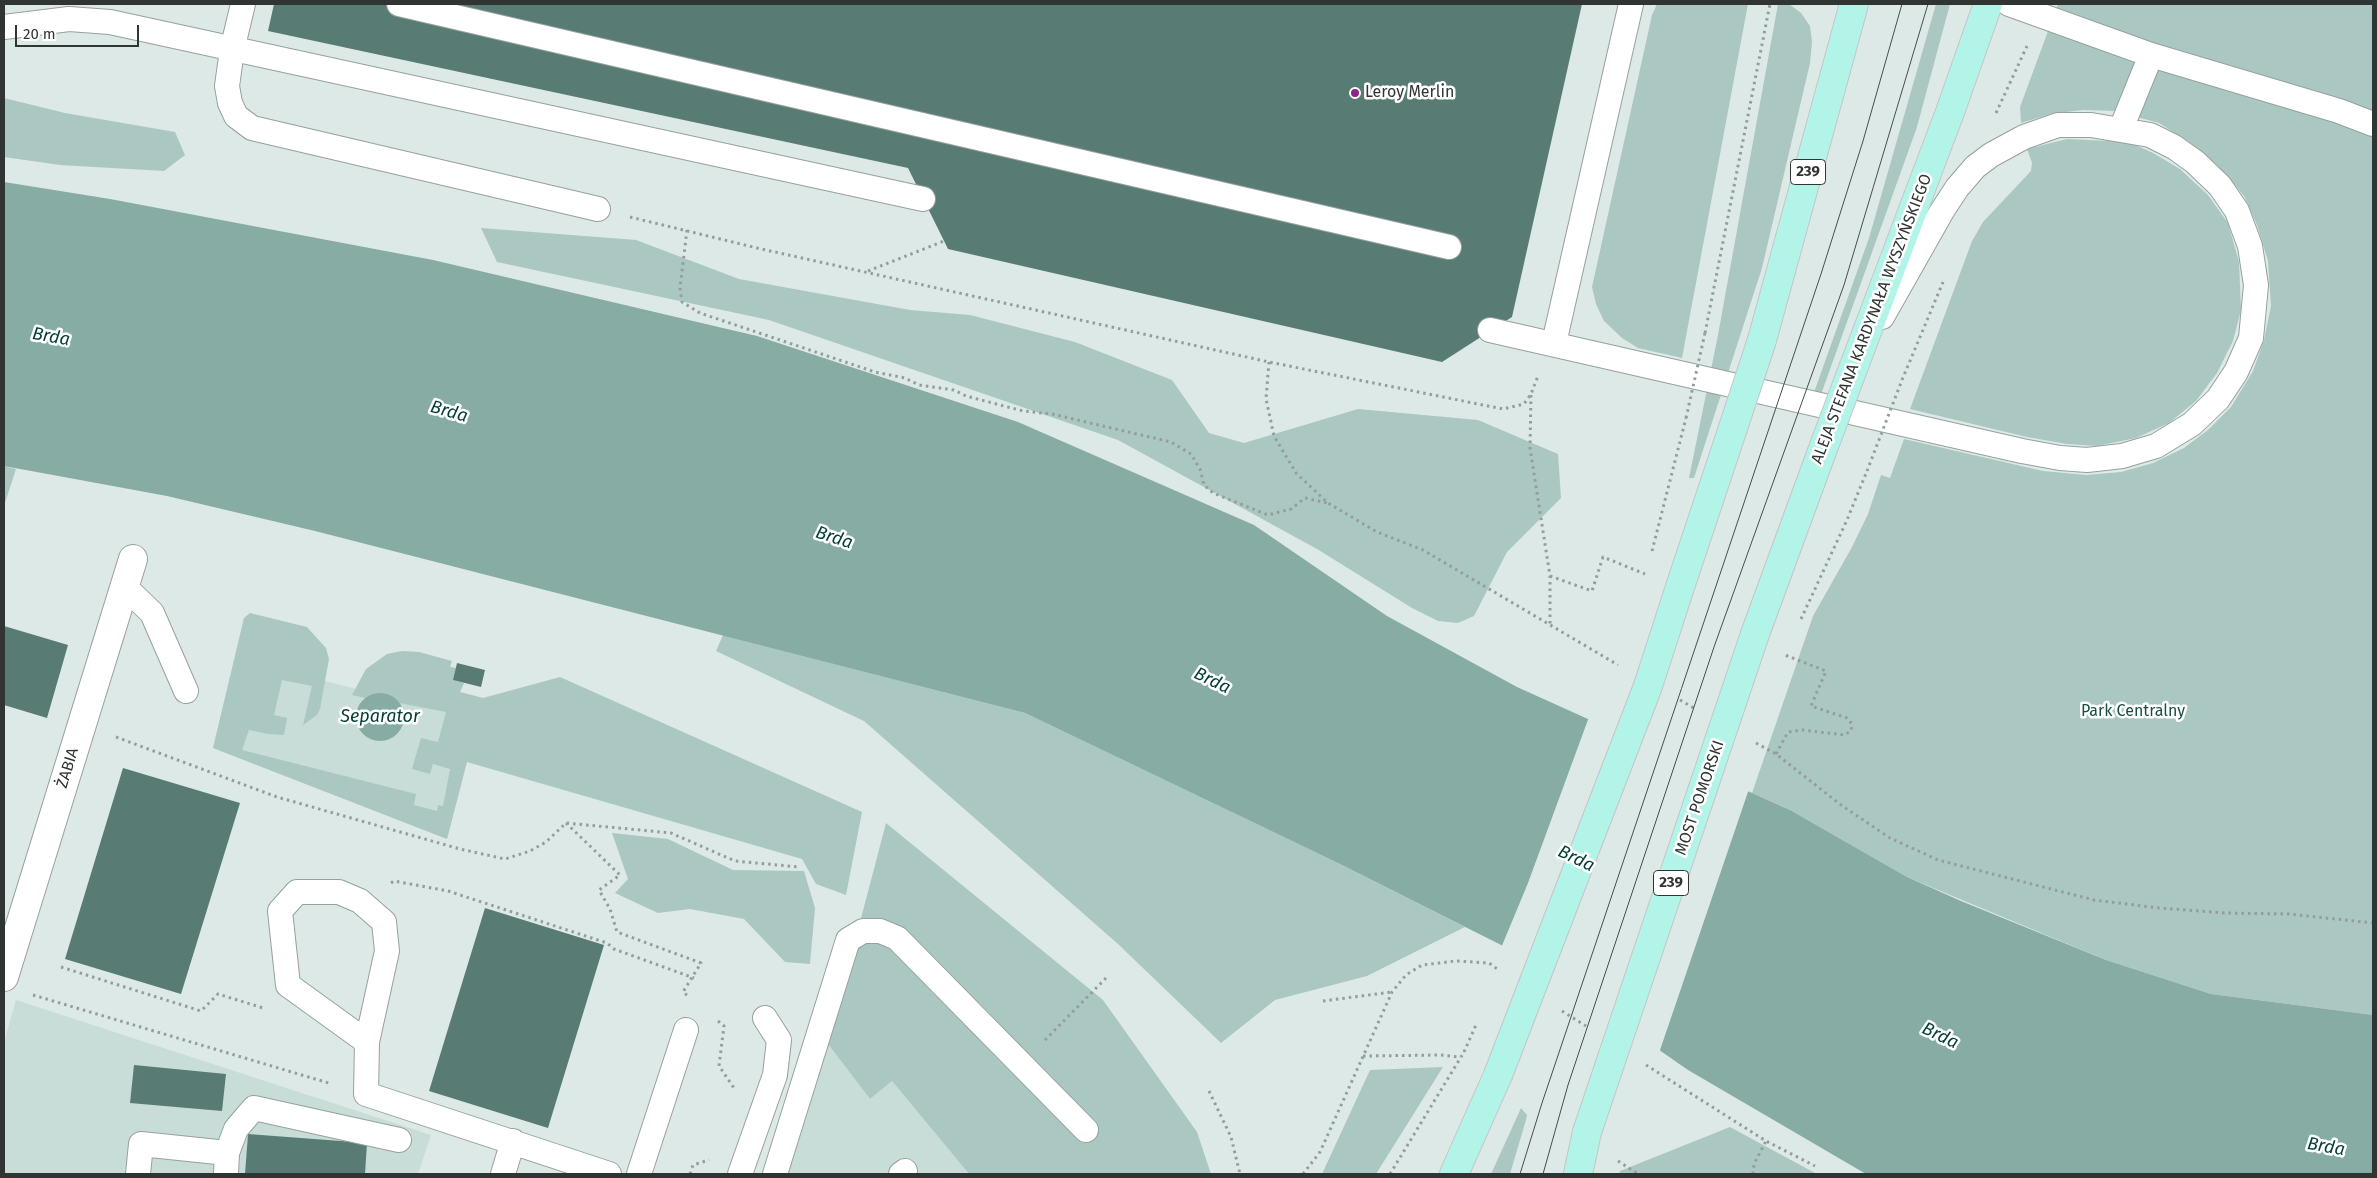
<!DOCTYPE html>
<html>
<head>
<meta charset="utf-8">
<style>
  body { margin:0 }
  #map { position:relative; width:2377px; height:1178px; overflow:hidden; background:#dde9e6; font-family:"Fira Sans",sans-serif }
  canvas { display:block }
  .frame { position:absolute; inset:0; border:5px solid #303534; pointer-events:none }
  .scale { position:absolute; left:15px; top:25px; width:124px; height:22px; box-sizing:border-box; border:2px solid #303534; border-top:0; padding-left:6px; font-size:15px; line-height:18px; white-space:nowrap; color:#303534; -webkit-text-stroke:4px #fff; paint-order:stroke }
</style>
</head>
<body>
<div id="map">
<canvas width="2377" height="1178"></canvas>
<div class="frame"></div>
<div class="scale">20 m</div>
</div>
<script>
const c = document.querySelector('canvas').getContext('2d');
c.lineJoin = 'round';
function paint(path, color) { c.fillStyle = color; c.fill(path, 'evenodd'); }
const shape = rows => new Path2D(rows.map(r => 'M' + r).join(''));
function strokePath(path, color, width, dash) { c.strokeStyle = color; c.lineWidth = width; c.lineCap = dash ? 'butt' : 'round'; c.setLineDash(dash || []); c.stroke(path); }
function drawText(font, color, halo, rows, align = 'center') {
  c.font = font + ' "Fira Sans",sans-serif'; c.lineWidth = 5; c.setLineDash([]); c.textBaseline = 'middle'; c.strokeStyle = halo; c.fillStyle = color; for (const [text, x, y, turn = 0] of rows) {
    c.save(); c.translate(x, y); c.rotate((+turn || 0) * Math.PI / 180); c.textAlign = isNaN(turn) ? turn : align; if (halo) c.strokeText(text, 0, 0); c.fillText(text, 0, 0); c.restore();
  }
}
paint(shape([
  [244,618,321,680,360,690,399,654,456,668,453,680,464,683,460,692,483,698,447,839,213,748],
  [16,1000,431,1135,418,1174,4,1174,4,1042],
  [828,1044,870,1099,892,1081,969,1174,788,1174]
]), '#c9ddd8');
paint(shape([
  [1657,4,1748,4,1682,358,1638,348,1622,338,1604,321,1596,304,1592,287,1652,15],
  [1778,4,1789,4,1801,13,1810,26,1812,42,1810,63,1762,268,1694,478,1689,478,1718,335],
  [1936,4,1950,4,1917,127,1819,400,1812,398,1869,238],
  [2058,4,2373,4,2373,1015,2211,994,2106,960,1907,877,1792,811,1752,793,1813,616,1852,547,1868,514,1881,475,1890,478,1904,439,2043,471,2086,475,2121,472,2153,463,2184,448,2208,430,2231,407,2253,371,2264,340,2271,306,2268,261,2257,225,2244,196,2217,165,2189,142,2159,123,2115,111,2083,110,2050,114,2021,123,2020,107],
  [4,98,65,113,175,132,185,155,164,171,60,165,4,157],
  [2067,139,2129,142,2153,153,2180,169,2208,195,2228,223,2239,262,2241,310,2233,341,2217,373,2196,401,2169,423,2136,438,2097,446,2067,444,2027,437,1910,409,1972,241,1983,222,2031,171,2032,163,2027,149],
  [481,228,636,240,739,279,910,310,970,315,1075,342,1172,380,1209,433,1244,443,1358,409,1478,420,1558,454,1561,498,1507,552,1474,616,1458,623,1438,621,1412,608,1317,549,1118,440,769,320,497,262],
  [4,466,16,469,4,506],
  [250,613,307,627,326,648,329,659,320,709,317,715,303,725,312,686,282,680,274,715,287,718,284,735,268,734,249,730,242,750,416,794,414,805,437,811,438,805,443,806,450,769,433,764,430,774,412,769,421,738,438,742,446,712,399,703,394,699,369,696,366,698,352,695,366,669,387,654,402,651,419,652,452,661,450,667,456,668,453,680,464,683,460,692,483,698,560,677,862,812,846,895,816,884,802,859,467,762,447,839,213,748,244,618],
  [723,635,1025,713,1340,864,1465,927,1367,976,1275,1000,1221,1043,1118,944,864,721,716,651],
  [886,823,1103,1000,1197,1132,1211,1174,969,1174,892,1081,870,1099,828,1044],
  [612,833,668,839,733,870,804,871,815,908,810,964,785,962,744,919,690,909,658,913,615,893,628,879],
  [1443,1067,1376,1174,1322,1174,1370,1070],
  [1521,1108,1527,1115,1526,1120,1510,1174,1491,1174],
  [1730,1127,1817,1174,1619,1174,1620,1171]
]), '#aac8c1');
paint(shape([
  [4,182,110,199,433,260,757,336,1018,422,1254,525,1387,616,1517,687,1792,811,1907,877,1961,901,2106,960,2211,994,2373,1015,2373,1174,1866,1174,1688,1070,1527,958,1340,864,1025,713,315,531,167,496,4,466],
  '356 717a24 24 0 1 1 48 0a24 24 0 1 1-48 0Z'
]), '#87aca4');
paint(shape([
  [1589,717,1749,789,1659,1053,1526,961,1501,948,1528,883]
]), '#dde9e6');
paint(shape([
  [274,4,1582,4,1512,317,1442,362,948,249,908,168,268,31],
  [4,626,68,645,47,718,4,705],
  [457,663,485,670,481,687,453,680],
  [123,768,240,803,181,994,65,959],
  [485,908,604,945,548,1128,429,1091],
  [134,1065,226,1074,222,1111,130,1103],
  [248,1134,367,1143,365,1174,245,1174]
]), '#587c74');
const service = shape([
  [243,4,232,50,227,86,230,103,236,116,252,128,598,209],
  [399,4,1449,247],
  [2009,4,2151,55,2339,111,2373,124],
  [4,27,69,19,110,22,923,199],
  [2121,129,2151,55],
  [1490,330,2022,451,2060,458,2087,460,2122,456,2156,446,2192,424,2218,399,2236,372,2251,338,2256,285,2250,246,2237,211,2220,186,2195,162,2174,147,2150,135,2091,125,2058,125,2024,137,1991,155,1975,167,1957,188,1942,211,1882,317],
  [1554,343,1631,4],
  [124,586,152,613,186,691],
  [367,1042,288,985,280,911,297,892,339,892,360,901,384,922,387,951,367,1042,366,1094,609,1174],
  [227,1153,236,1129,254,1108,399,1140],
  [138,1174,141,1144,227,1153,226,1174],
  [503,1174,513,1141],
  [639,1174,686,1030],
  [740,1174,775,1075,779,1040,765,1018],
  [775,1174,848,940,863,931,880,931,897,938,1086,1130],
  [901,1174,905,1171]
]);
const minor = shape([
  [4,977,133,559]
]);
const primary = shape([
  [1762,340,1854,4],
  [1854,366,1950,112,1988,4],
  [1680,587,1733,428],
  [1755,634,1821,454],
  [1454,1174,1498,1075],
  [1578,1174,1587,1132]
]);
strokePath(service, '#96a19e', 26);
strokePath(minor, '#96a19e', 30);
strokePath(primary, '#c5c6c6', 30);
strokePath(shape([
  [1996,113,2027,46],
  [630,217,757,248,1269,362,1503,409,1524,404,1531,394,1538,376],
  [687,230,680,288,682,302,700,313,875,372,905,378,919,385,954,390,966,396,1023,411,1052,414,1171,442,1191,454,1200,469,1204,485,1213,493,1268,515,1291,509,1305,498,1327,503],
  [868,271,944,241],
  [1705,333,1770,4],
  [1269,362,1266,399,1274,436,1296,473,1328,503,1377,532,1423,550,1618,665],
  [1902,380,1943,282],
  [1531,395,1530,448,1550,576,1550,625],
  [1652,551,1686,418],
  [1550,576,1592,591,1603,557,1645,574],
  [1801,619,1847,520,1867,471],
  [1680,700,1694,708],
  [116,737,277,797,460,849,505,859,530,851,546,842,566,823,671,833,735,861,799,867],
  [1756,743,1776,754,1841,805,1890,838,1938,860,2094,900,2159,908,2226,913,2289,914,2373,923],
  [1776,754,1788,732,1802,730,1844,735,1851,731,1852,724,1847,718,1811,706,1826,671,1785,655],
  [566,823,620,875,599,890,610,909,617,932,701,963,683,992,688,996],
  [391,883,394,881,448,891,607,943,614,949,694,978],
  [61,967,201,1011,218,994,263,1008],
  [33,995,332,1084],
  [1323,1001,1392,992],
  [1562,1011,1586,1026],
  [718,1021,724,1026,719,1066,734,1088],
  [1045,1040,1108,976],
  [1363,1056,1440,1055,1460,1057],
  [1646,1065,1766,1141,1815,1166],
  [1209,1091,1231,1137,1240,1174],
  [1618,1161,1638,1174],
  [690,1174,693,1165,709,1160],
  [1303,1174,1320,1152,1392,992,1406,975,1422,965,1456,961,1489,963,1500,971],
  [1390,1174,1464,1052],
  [1753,1174,1754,1164,1766,1141]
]), '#949d9b', 3, [2.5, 4]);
strokePath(service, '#fff', 24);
strokePath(minor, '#fff', 28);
strokePath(primary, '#b2f4e8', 28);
strokePath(shape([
  [1520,1174,1542,1103,1821,274,1863,141,1902,4],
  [1543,1174,1568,1085,1714,647,1844,285,1928,4]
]), '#474d4c', 1);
const primaryBridge = shape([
  [1733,428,1762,340],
  [1821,454,1854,366],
  [1498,1075,1648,686,1680,587],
  [1587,1132,1755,634]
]);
strokePath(primaryBridge, '#c5c6c6', 30, []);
strokePath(shape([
  [1686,418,1705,333],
  [1867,471,1902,380],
  [1464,1052,1476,1025]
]), '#949d9b', 3, [2.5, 4]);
strokePath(primaryBridge, '#b2f4e8', 28);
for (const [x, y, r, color] of [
  [1355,93,5,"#902589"]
]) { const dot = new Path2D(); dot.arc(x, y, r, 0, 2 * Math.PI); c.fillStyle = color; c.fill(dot); strokePath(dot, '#fff', 2); }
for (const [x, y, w] of [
  [1808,172,35],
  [1671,883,35]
]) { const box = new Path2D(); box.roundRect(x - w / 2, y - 12.5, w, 25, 4); c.fillStyle = '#fff'; c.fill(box); strokePath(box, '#303534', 1); }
drawText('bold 15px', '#303534', null, [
  ["239",1808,172],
  ["239",1671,883]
]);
drawText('16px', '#303534', '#fff', [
  ["Leroy Merlin",1365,93]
], 'left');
drawText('16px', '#303534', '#fff', [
  ["ALEJA STEFANA KARDYNAŁA WYSZYŃSKIEGO",1872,319,-69],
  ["ŻABIA",68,768,-73],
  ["MOST POMORSKI",1700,798,-71]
]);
drawText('16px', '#184e45', '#fff', [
  ["Park Centralny",2133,712]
]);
drawText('italic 18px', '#023e36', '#fff', [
  ["Brda",51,337,10],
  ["Brda",449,412,16],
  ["Brda",834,538,18],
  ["Brda",1212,681,26],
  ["Separator",380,717],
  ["Brda",1576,859,26],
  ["Brda",1940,1036,26],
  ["Brda",2326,1147,10]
]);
</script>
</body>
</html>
